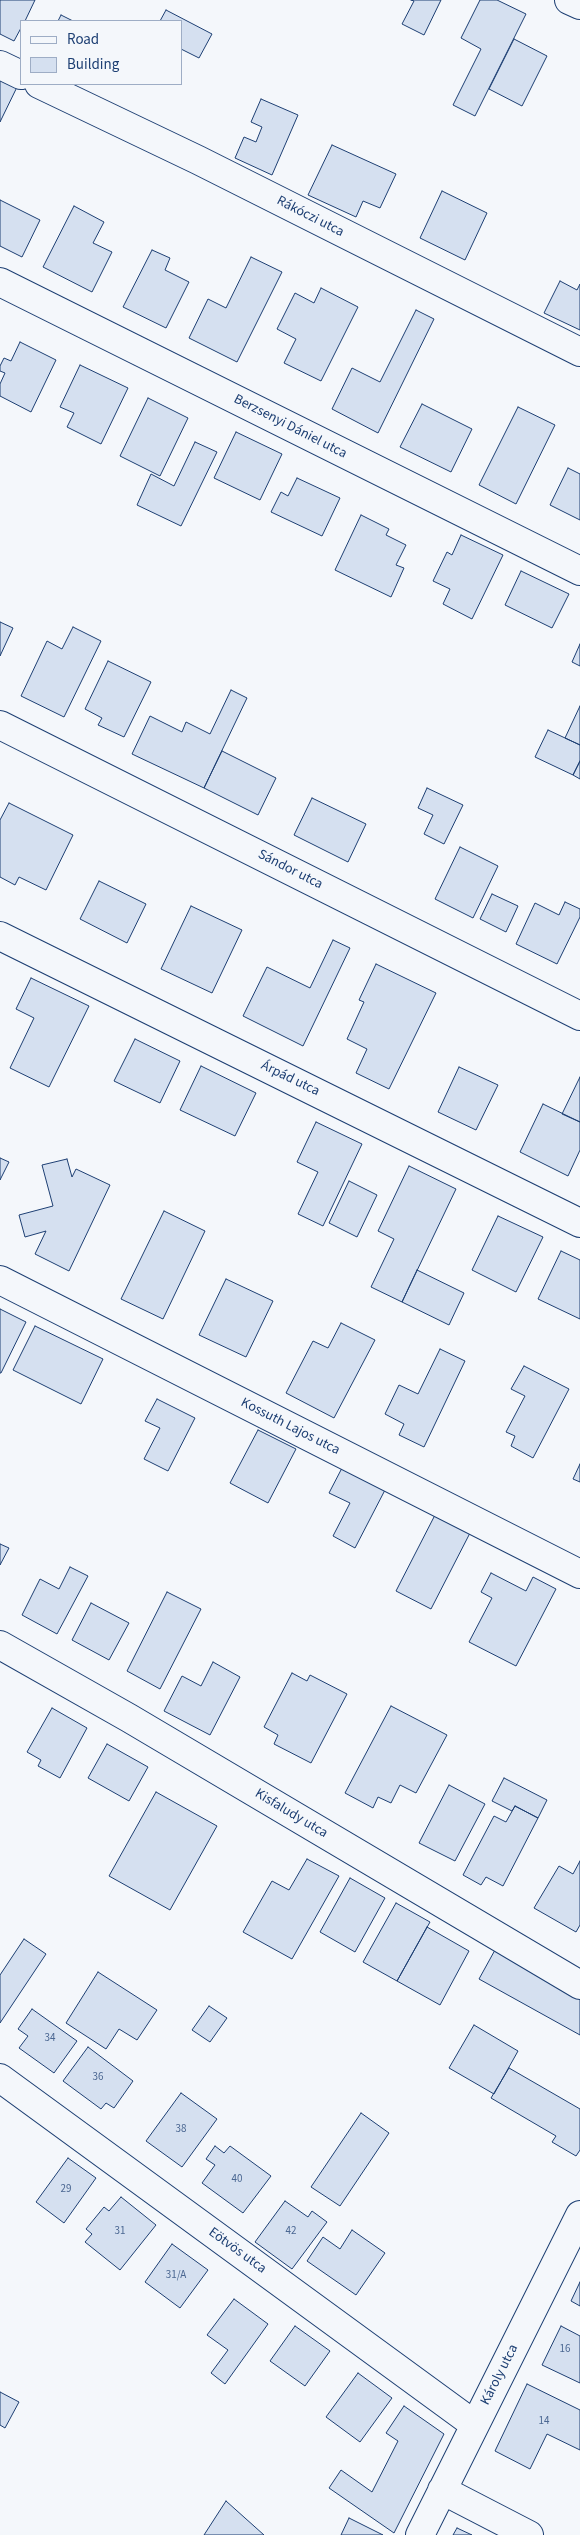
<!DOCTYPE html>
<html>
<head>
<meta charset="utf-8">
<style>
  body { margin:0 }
  #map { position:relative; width:580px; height:2535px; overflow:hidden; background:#f4f7fb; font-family:"Source Sans 3",sans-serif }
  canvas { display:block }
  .legend { position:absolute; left:20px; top:20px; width:162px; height:65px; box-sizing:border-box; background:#f4f7fb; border:1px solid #9eadc5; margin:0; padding:6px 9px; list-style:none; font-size:15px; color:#1d3f73 }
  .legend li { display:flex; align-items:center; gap:10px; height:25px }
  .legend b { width:25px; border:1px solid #9eadc5 }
</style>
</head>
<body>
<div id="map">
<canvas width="580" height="2535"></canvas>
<ul class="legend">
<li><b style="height:6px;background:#f4f7fb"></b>Road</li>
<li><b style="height:14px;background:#d5e0f0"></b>Building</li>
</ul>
</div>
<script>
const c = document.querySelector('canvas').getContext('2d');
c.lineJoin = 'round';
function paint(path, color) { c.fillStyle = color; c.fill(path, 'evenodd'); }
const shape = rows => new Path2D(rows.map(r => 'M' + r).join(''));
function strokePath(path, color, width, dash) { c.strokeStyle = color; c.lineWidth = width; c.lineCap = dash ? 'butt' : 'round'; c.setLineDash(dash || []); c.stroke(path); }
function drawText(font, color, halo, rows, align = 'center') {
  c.font = font + ' "Source Sans 3",sans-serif'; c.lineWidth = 4; c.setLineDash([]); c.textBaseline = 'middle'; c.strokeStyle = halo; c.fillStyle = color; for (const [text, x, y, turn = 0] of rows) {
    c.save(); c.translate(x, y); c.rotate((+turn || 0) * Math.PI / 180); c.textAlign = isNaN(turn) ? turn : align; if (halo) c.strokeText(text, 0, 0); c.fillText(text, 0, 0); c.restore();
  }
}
const building = shape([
  [0,0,35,0,25,21,21,21,21,28,14,41,0,34,0,0],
  [411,0,441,0,424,35,402,24,414,1,411,0],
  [480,0,497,0,526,14,475,116,453,105,481,49,461,38,480,0],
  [166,10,212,34,199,58,181,49,181,21,160,21,166,10],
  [61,15,73,21,58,21,61,15],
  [514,39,547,56,522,106,489,89,514,39],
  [0,74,19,83,0,122,0,74],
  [261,99,298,115,272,175,235,158,244,137,256,142,262,127,251,122,261,99],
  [332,145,396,174,380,208,363,201,356,217,308,195,332,145],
  [442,191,487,213,465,260,420,238,442,191],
  [0,200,40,220,22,257,0,246,0,200],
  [74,206,104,222,93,243,112,252,92,292,43,267,74,206],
  [152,250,170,258,165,270,189,282,166,328,123,307,152,250],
  [251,257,282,272,237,362,189,338,208,299,226,308,251,257],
  [560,281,577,290,580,284,580,330,544,313,560,281],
  [321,288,358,307,321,381,284,363,296,339,277,329,295,293,314,303,321,288],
  [416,310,434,319,378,433,332,409,352,368,380,382,416,310],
  [20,342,56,360,31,412,0,396,0,384,5,373,0,371,0,366,4,358,11,361,20,342],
  [80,365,128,388,101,444,67,427,74,413,60,407,80,365],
  [148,398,188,418,160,476,120,456,148,398],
  [422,404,472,429,451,472,400,447,422,404],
  [518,407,555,425,516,504,479,485,518,407],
  [236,432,282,454,260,500,214,478,236,432],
  [195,442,217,452,181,526,137,505,151,474,174,486,195,442],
  [568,468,580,474,580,520,550,505,568,468],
  [297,478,340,498,322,536,271,512,281,492,288,496,297,478],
  [361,515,389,529,386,535,406,545,396,565,404,568,391,597,335,570,361,515],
  [461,535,503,555,472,619,443,604,450,589,433,581,447,552,452,555,461,535],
  [521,571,569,594,552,628,505,605,521,571],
  [0,622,13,628,0,656,0,622],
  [73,627,101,641,64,717,21,696,47,641,62,649,73,627],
  [580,644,580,666,572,662,580,644],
  [108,661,151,682,124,737,98,725,102,718,85,709,108,661],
  [231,690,247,698,204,788,132,754,150,716,182,732,186,722,210,734,231,690],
  [580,706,580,745,565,738,580,706],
  [548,730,580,745,580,761,573,775,535,757,548,730],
  [222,751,276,778,258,815,204,788,222,751],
  [580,761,580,779,573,775,580,761],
  [427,788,463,805,444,844,424,834,433,815,418,808,427,788],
  [312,798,366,824,348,862,294,835,312,798],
  [9,803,73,835,46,890,19,877,15,885,0,877,0,820,9,803],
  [460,847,498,866,473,918,435,899,460,847],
  [99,881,146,904,127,943,80,919,99,881],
  [492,894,518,906,506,932,480,919,492,894],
  [565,902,580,909,580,917,557,964,516,944,535,903,559,915,565,902],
  [191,906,242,930,212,993,161,969,191,906],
  [333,940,350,948,303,1046,243,1016,267,967,310,988,333,940],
  [376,964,436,993,389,1089,356,1073,367,1049,347,1039,364,1002,359,1000,376,964],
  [31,978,89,1006,49,1087,10,1068,34,1018,16,1009,31,978],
  [135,1039,180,1061,160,1103,114,1081,135,1039],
  [201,1066,256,1093,235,1136,180,1110,201,1066],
  [459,1067,498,1085,476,1130,438,1112,459,1067],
  [580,1077,580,1122,562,1114,580,1077],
  [543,1104,580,1122,580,1150,568,1176,520,1152,543,1104],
  [316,1122,362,1144,323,1226,298,1214,318,1172,297,1162,316,1122],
  [0,1158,9,1162,0,1180,0,1158],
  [67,1159,72,1177,76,1169,110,1185,69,1271,35,1254,46,1231,25,1237,19,1215,53,1206,42,1165,67,1159],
  [409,1166,456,1189,402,1302,371,1287,394,1239,378,1231,409,1166],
  [349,1181,377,1195,357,1237,329,1223,349,1181],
  [164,1211,205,1231,163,1319,121,1299,164,1211],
  [498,1216,543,1237,516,1292,472,1270,498,1216],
  [561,1251,580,1260,580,1319,538,1299,561,1251],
  [417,1270,464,1293,449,1325,402,1302,417,1270],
  [226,1279,273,1301,246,1357,199,1335,226,1279],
  [0,1309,26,1322,1,1373,0,1373,0,1309],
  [341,1323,375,1340,334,1418,286,1393,313,1341,328,1348,341,1323],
  [35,1326,103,1359,81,1404,13,1370,35,1326],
  [440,1349,465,1361,424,1447,399,1435,404,1424,385,1414,399,1385,418,1394,440,1349],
  [524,1366,569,1389,533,1458,511,1446,515,1436,506,1432,525,1396,511,1389,524,1366],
  [157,1399,195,1418,168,1471,144,1459,160,1428,145,1421,157,1399],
  [258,1430,296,1449,268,1503,230,1483,258,1430],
  [580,1464,580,1482,573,1479,580,1464],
  [342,1468,385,1490,355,1548,333,1536,350,1503,329,1493,342,1468],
  [435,1515,470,1533,431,1609,396,1591,435,1515],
  [0,1544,9,1548,0,1565,0,1544],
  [70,1567,88,1576,57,1634,22,1615,40,1579,59,1589,70,1567],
  [491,1573,526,1591,533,1577,556,1589,516,1666,469,1642,492,1598,481,1592,491,1573],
  [167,1592,201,1609,160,1689,127,1671,167,1592],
  [91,1603,129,1623,109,1660,72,1640,91,1603],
  [213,1662,240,1677,210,1735,164,1711,182,1676,201,1686,213,1662],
  [292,1673,307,1681,310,1675,347,1694,311,1763,274,1744,278,1735,264,1727,292,1673],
  [391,1706,447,1735,416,1793,400,1785,391,1803,378,1797,373,1808,345,1793,391,1706],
  [52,1708,87,1728,60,1778,38,1766,41,1760,27,1752,52,1708],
  [107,1744,148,1767,129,1801,88,1778,107,1744],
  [504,1778,547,1800,538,1818,515,1806,512,1811,492,1801,504,1778],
  [449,1785,485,1804,455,1861,419,1843,449,1785],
  [156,1792,217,1826,170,1910,109,1876,156,1792],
  [515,1806,538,1818,503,1886,486,1877,481,1885,463,1875,494,1816,506,1822,515,1806],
  [307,1859,339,1876,292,1959,243,1932,272,1881,289,1890,307,1859],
  [580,1861,580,1925,576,1932,534,1908,559,1866,573,1874,580,1861],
  [350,1878,385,1898,355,1952,320,1932,350,1878],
  [396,1903,430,1922,397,1981,363,1962,396,1903],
  [427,1927,469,1951,440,2005,397,1981,427,1927],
  [24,1939,46,1954,0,2023,0,1975,24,1939],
  [495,1950,580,1997,580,2035,479,1979,495,1950],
  [98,1972,157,2010,137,2040,119,2029,106,2049,66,2023,98,1972],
  [209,2006,227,2018,210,2042,192,2030,209,2006],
  [32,2009,77,2041,54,2073,19,2048,28,2036,18,2029,32,2009],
  [474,2025,518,2051,494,2094,449,2068,474,2025],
  [88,2047,133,2081,114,2108,106,2103,101,2109,63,2081,88,2047],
  [509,2068,580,2109,580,2150,576,2156,552,2142,556,2136,491,2098,509,2068],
  [181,2093,217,2119,182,2167,146,2141,181,2093],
  [361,2113,389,2133,340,2206,311,2187,361,2113],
  [215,2146,224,2153,230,2146,271,2176,243,2213,202,2183,215,2165,206,2159,215,2146],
  [68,2158,96,2178,64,2223,36,2202,68,2158],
  [121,2197,156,2225,120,2270,85,2242,92,2234,86,2229,104,2207,109,2211,121,2197],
  [285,2201,308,2217,312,2211,327,2222,292,2269,255,2242,285,2201],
  [352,2230,385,2253,356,2295,307,2261,323,2237,340,2249,352,2230],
  [172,2244,208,2270,180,2308,145,2282,172,2244],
  [580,2282,580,2306,571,2301,580,2282],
  [234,2299,268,2324,225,2384,211,2373,228,2350,207,2335,234,2299],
  [295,2326,330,2351,305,2386,270,2361,295,2326],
  [561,2326,580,2336,580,2383,542,2365,561,2326],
  [358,2373,392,2398,360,2442,326,2417,358,2373],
  [527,2384,580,2410,580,2450,547,2434,530,2469,495,2451,527,2384],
  [0,2392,19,2402,5,2428,0,2425,0,2392],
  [404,2406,444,2434,394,2533,329,2488,341,2470,372,2492,398,2441,386,2433,404,2406],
  [226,2501,264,2535,204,2535,226,2501],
  [349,2518,383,2535,341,2535,349,2518],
  [457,2528,472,2535,453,2535,457,2528]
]);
paint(building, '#d5e0f0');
strokePath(building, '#1d3f73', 1);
const minor = shape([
  [569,0,580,5],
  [0,65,21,75],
  [39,84,198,160,580,352],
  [0,282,580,571],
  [0,725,580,1016],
  [0,936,580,1223],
  [0,1280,580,1574],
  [0,1645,129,1718,580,1985],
  [0,2078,475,2425],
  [442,2490,529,2535],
  [420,2535,580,2215]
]);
strokePath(minor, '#1d3f73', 30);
strokePath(minor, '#f4f7fb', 28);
drawText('11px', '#4b6792', null, [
  ["34",50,2039],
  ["36",98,2078],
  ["38",181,2130],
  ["40",237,2180],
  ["29",66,2190],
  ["31",120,2232],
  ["42",291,2232],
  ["31/A",176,2276],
  ["16",565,2350],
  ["14",544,2422]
]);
drawText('14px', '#1d3f73', '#f4f7fb', [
  ["Rákóczi utca",310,217,27],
  ["Berzsenyi Dániel utca",290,427,27],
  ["Sándor utca",290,870,27],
  ["Árpád utca",290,1079,26],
  ["Kossuth Lajos utca",290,1427,27],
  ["Kisfaludy utca",291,1814,31],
  ["Eötvös utca",237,2251,36],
  ["Károly utca",500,2375,-63]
]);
</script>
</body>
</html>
